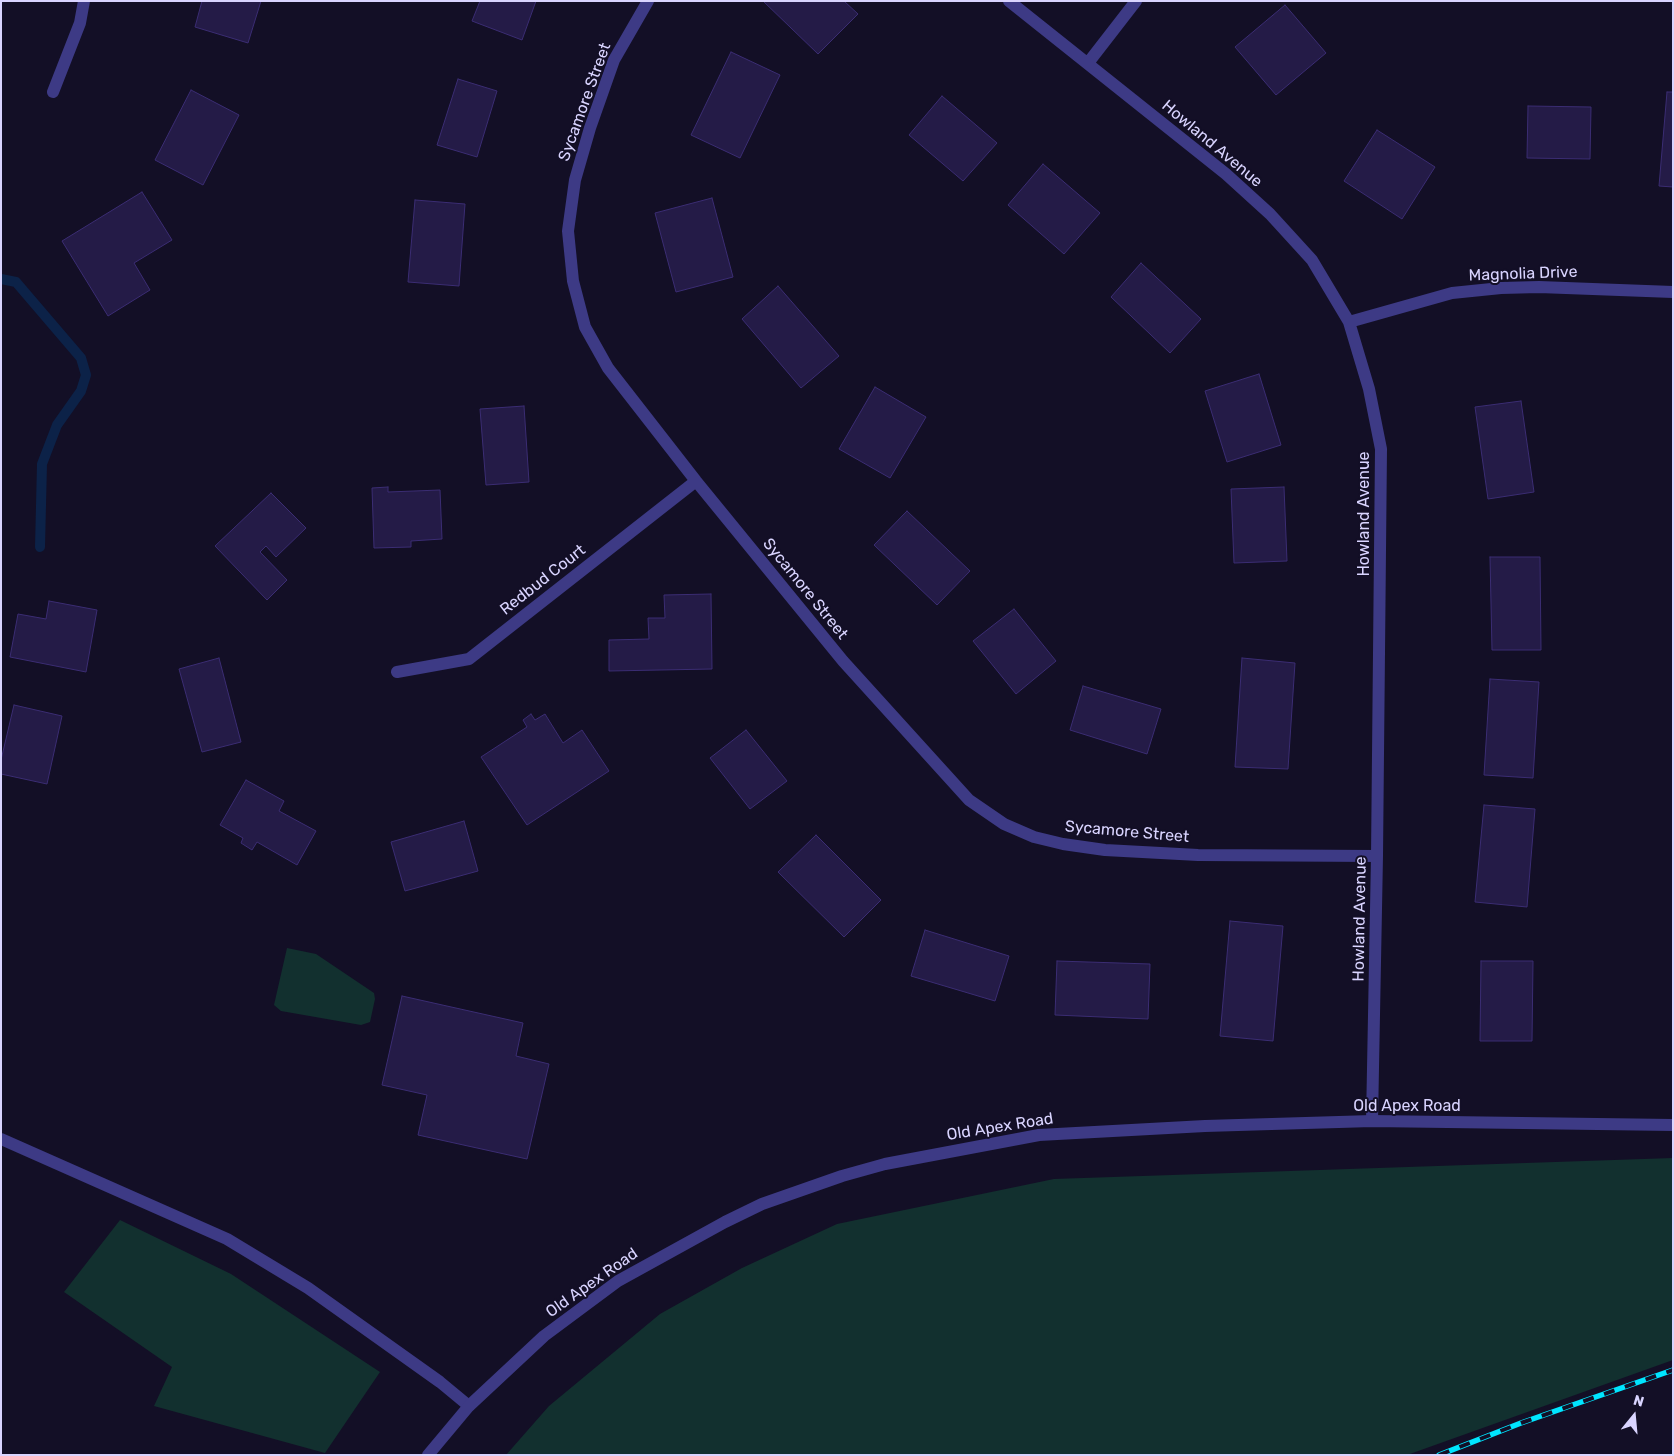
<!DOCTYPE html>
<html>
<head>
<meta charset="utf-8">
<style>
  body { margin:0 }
  #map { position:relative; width:1674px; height:1456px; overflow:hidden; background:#130f26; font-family:Rubik,sans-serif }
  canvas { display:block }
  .frame { position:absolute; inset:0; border:2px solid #d9d4ff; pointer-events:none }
  .north { position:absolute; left:1609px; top:1391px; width:50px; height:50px; -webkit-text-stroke:4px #130f26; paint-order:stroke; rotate:17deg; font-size:14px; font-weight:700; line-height:20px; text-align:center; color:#d9d4ff }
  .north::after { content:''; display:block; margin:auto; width:18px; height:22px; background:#d9d4ff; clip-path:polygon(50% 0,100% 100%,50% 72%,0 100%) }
</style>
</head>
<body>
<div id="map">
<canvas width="1674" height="1456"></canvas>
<div class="frame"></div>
<div class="north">N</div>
</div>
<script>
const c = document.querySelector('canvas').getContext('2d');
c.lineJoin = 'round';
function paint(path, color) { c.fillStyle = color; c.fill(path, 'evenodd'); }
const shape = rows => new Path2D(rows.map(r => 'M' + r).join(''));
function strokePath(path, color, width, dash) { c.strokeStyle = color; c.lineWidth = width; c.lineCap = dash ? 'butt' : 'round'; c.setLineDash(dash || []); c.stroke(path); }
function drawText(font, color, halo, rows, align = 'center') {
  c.font = font + ' Rubik,sans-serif'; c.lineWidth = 4; c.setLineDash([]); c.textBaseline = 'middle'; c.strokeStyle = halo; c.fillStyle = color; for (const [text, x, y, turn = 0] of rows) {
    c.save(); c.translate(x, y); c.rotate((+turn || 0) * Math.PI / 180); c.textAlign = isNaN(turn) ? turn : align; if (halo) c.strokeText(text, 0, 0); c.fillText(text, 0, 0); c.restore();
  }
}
paint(shape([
  [287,948,316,954,374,993,375,999,370,1022,361,1025,281,1011,274,1005],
  [1673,1158,1673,1360,1407,1455,506,1455,549,1406,660,1314,742,1268,837,1224,1054,1179],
  [120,1220,231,1274,380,1372,325,1453,154,1406,172,1367,64,1292]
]), '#12302f');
strokePath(shape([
  [1,279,16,282,81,358,86,375,81,391,57,425,42,464,40,547]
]), '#0c2248', 10);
const building = shape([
  [202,1,261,1,248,43,195,27,202,1],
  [480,1,536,1,522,40,472,21,480,1],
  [763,1,844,1,858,14,818,54,763,1],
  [1285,5,1326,53,1276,95,1235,47,1285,5],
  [731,52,780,75,740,158,691,135,731,52],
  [458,79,497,91,477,157,437,145,458,79],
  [191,90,239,115,203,185,155,160,191,90],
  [1667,92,1673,92,1673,187,1659,186,1667,92],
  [942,96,997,143,963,181,909,135,942,96],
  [1528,106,1591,107,1590,159,1527,158,1528,106],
  [1377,130,1435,167,1402,219,1344,181,1377,130],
  [1043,164,1100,213,1064,254,1008,205,1043,164],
  [142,192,172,240,134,263,150,290,108,316,62,241,142,192],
  [712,198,733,277,676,292,655,213,712,198],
  [415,200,465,204,459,286,408,282,415,200],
  [1141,263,1201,319,1170,353,1111,297,1141,263],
  [778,286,839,356,801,388,742,319,778,286],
  [1259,374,1281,445,1227,462,1205,391,1259,374],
  [875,387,926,417,890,478,839,449,875,387],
  [1521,401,1534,492,1488,499,1475,407,1521,401],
  [524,406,529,482,486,485,480,409,524,406],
  [388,487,388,492,440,490,442,539,411,541,411,547,374,548,372,488,388,487],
  [1284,487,1287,561,1234,563,1231,489,1284,487],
  [271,493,306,528,276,557,266,546,260,552,287,580,267,600,215,546,271,493],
  [907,511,970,571,937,605,874,545,907,511],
  [1490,557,1540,557,1541,650,1492,650,1490,557],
  [711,594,712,669,609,671,609,640,649,639,648,618,665,618,664,595,711,594],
  [49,601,97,610,86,672,10,657,18,614,46,619,49,601],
  [1014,609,1056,661,1016,694,973,641,1014,609],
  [219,658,241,742,202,752,179,669,219,658],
  [1242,658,1295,663,1288,769,1235,767,1242,658],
  [1490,679,1539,682,1533,778,1484,775,1490,679],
  [1083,686,1161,709,1147,754,1070,730,1083,686],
  [14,705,62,716,47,784,1,774,1,760,14,705],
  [531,714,535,720,545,714,563,743,582,730,609,771,527,825,481,757,527,727,523,720,531,714],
  [746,730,787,781,750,809,710,758,746,730],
  [246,780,284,801,279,811,316,831,297,865,257,842,252,850,241,843,243,838,220,825,246,780],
  [1484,805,1535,809,1527,907,1475,902,1484,805],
  [464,821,478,871,405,891,391,842,464,821],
  [816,835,881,900,844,937,778,872,816,835],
  [1230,921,1283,926,1273,1041,1220,1036,1230,921],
  [925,930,1009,956,995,1001,911,976,925,930],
  [1057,961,1150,964,1148,1019,1055,1015,1057,961],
  [1481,961,1533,961,1532,1041,1480,1041,1481,961],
  [402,996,523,1023,516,1056,549,1064,527,1159,418,1135,427,1095,382,1085,402,996]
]);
paint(building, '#241b47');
strokePath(building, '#3b2d73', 1);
strokePath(shape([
  [1,1139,227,1239,308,1288,440,1382,469,1406]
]), '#3d3a85', 12);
strokePath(shape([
  [648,1,614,60,590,128,575,180,568,231,573,281,585,327,608,368,696,481,843,661,969,800,1004,824,1034,837,1063,844,1105,850,1198,855,1377,856],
  [1009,1,1226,174,1270,214,1312,260,1349,322,1369,389,1381,449,1377,856,1372,1121],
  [1088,63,1136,1],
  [53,92,80,23,84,1],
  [1349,322,1452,293,1501,288,1539,287,1673,292],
  [397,672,469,659,696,481]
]), '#3d3a85', 12);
strokePath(shape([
  [428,1455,469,1406,544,1336,618,1281,725,1222,762,1204,842,1176,885,1164,1039,1135,1205,1126,1372,1121,1673,1125]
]), '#3d3a85', 12);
const rail = shape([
  [1439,1455,1521,1423,1673,1370]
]);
strokePath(rail, '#00e5ff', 5.5);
strokePath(rail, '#130f26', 4, [11]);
drawText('16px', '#d9d4ff', '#130f26', [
  ["Sycamore Street",585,102,-70],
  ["Howland Avenue",1212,144,40],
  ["Magnolia Drive",1523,274,-2],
  ["Howland Avenue",1364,514,-90],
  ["Redbud Court",543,580,-38],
  ["Sycamore Street",805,589,51],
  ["Sycamore Street",1127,832,5],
  ["Howland Avenue",1360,919,-89],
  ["Old Apex Road",1407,1106],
  ["Old Apex Road",1000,1127,-9],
  ["Old Apex Road",592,1283,-35]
]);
</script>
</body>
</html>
